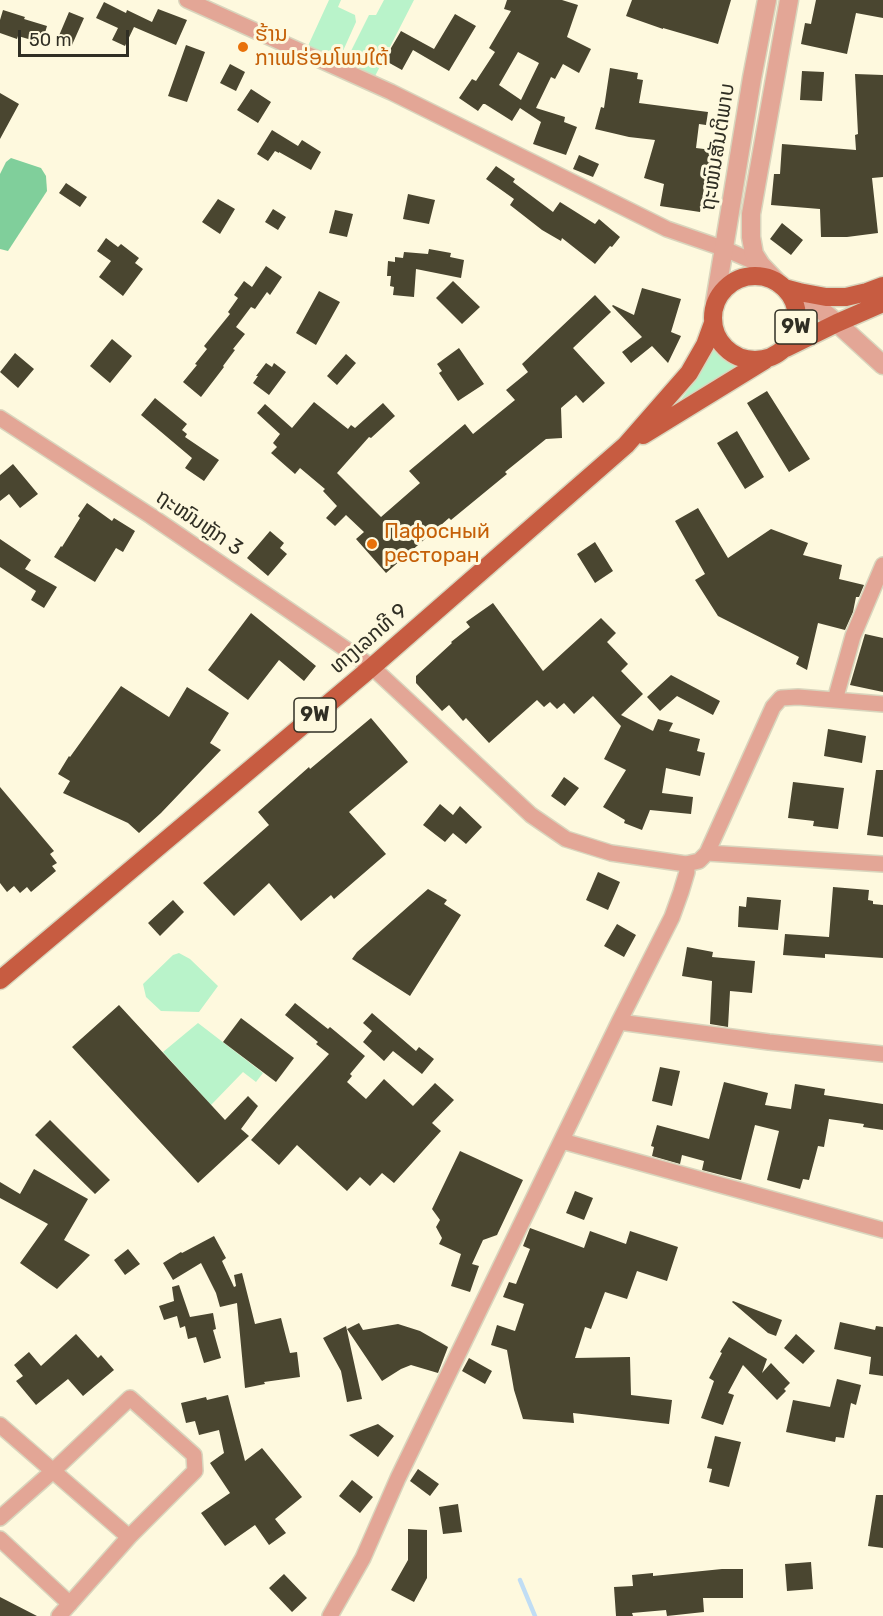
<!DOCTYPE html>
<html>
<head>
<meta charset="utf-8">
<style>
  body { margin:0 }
  #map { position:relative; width:883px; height:1616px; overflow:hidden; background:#fef9de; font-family:Rubik,sans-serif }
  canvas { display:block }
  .scale { position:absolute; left:18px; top:30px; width:111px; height:27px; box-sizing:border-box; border:3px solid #302f24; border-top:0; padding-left:8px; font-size:18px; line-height:21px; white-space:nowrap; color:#302f24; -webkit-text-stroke:4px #fef9de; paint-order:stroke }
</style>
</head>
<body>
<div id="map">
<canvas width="883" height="1616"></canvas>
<div class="scale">50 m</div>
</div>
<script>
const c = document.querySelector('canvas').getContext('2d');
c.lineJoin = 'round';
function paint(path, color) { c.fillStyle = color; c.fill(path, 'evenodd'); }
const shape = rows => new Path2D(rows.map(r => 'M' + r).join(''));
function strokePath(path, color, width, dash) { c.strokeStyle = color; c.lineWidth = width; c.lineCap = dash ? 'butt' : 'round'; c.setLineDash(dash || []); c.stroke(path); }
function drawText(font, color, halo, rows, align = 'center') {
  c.font = font + ' Rubik,"Noto Sans Lao",sans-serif'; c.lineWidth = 6; c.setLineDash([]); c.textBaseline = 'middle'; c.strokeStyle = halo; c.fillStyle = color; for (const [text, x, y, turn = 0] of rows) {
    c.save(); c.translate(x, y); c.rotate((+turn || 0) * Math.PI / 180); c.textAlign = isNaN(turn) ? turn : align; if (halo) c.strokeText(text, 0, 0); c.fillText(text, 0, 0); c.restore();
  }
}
paint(shape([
  [329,0,341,0,338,7,355,15,356,22,338,62,307,48],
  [384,0,414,0,373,80,344,65,369,15,376,15],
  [713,344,726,357,739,364,676,406,697,378],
  [179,953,190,959,218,986,199,1012,161,1011,146,997,143,984,173,955],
  [198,1023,263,1073,256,1082,243,1072,211,1105,163,1052]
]), '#b9f3ca');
paint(shape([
  [11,158,41,168,46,176,47,191,8,251,0,249,0,174,6,162]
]), '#80cf9b');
strokePath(shape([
  [520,1580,535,1616]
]), '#c0ddf4', 4.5);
paint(shape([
  [507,0,562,0,578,5,567,37,591,49,579,73,563,64,555,79,551,77,536,108,565,117,564,122,577,127,566,155,533,144,541,122,520,108,512,121,485,104,483,104,478,111,459,98,472,79,476,81,495,52,489,48,511,11,504,9],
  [518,52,539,63,521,100,499,85],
  [632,0,731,0,718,44,663,28,663,29,626,16],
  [816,0,883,0,883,18,856,13,847,54,801,44,805,23,811,24],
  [104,2,126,13,127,10,152,22,158,9,187,20,176,45,134,27,125,46,112,40,118,28,96,18],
  [3,10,25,17,24,19,47,26,42,43,18,36,17,39,0,33,0,20],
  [69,12,84,18,72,45,58,38],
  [455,14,476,26,449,71,413,50,402,70,384,60,401,31,434,49],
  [186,45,205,52,187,102,168,96],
  [230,64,245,72,236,91,220,83],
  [610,68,638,73,637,79,643,80,639,103,708,112,706,125,699,124,696,148,712,150,707,183,705,182,700,212,660,206,664,184,644,178,655,140,629,137,595,129,601,107,604,108],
  [802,71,824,72,822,101,800,100],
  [855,74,883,75,883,177,872,178,878,233,847,237,821,237,820,209,771,205,774,174,780,174,782,144,856,150,855,135,858,134],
  [251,89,271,102,258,123,237,110],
  [0,93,19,104,0,139],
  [272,130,298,146,302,140,321,152,311,170,279,152,279,153,275,151,268,161,257,154],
  [579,155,599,164,593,177,573,169],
  [496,166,515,179,513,182,553,212,560,202,595,224,599,219,620,237,612,247,610,246,595,264,562,238,561,241,542,230,510,205,514,199,486,179],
  [66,183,87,197,80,207,59,193],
  [408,194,435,200,429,224,403,219],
  [218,199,235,209,220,234,202,222],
  [273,209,286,217,278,230,265,222],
  [335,210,353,214,347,237,329,233],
  [782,223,803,240,791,255,770,239],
  [106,238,118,247,121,244,139,258,135,263,143,269,123,296,99,277,111,261,97,251],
  [429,249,451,253,450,257,464,260,461,278,416,269,414,297,393,295,394,287,390,286,391,276,387,276,388,261,395,262,395,257,403,258,404,252,428,254],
  [266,266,282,277,270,295,267,292,255,309,251,307,236,327,245,334,233,349,235,350,223,366,224,367,201,397,183,382,197,365,195,364,207,349,204,346,230,314,228,312,238,298,234,295,244,281,252,287],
  [453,281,480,307,462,324,436,298],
  [642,288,681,299,671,332,681,336,668,363,652,346,631,363,622,352,642,337,612,306,613,305,634,315],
  [319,291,340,302,316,345,296,333],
  [595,295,611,312,573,348,605,383,583,403,576,395,561,408,562,438,546,439,505,472,507,474,451,520,449,518,386,573,356,539,364,532,346,515,335,526,326,518,337,506,323,491,325,489,300,468,295,474,271,453,277,447,273,443,280,434,257,413,265,404,292,428,314,402,348,429,351,425,355,428,383,403,395,416,371,438,369,437,337,473,381,517,420,483,409,471,465,424,473,434,515,400,506,390,528,372,522,364],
  [112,339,132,356,110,383,90,366],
  [459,348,484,384,458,401,439,373,442,371,437,364],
  [15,353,34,369,18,388,0,372],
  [346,354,356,363,337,385,327,376],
  [266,363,272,367,274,363,286,372,269,395,253,383,258,376,256,376],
  [767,391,810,459,789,472,747,403],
  [155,398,187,424,182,430,187,434,185,437,219,460,204,481,185,468,192,458,141,415],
  [737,431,764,477,745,489,717,443],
  [13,464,38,494,20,508,9,494,0,501,0,475],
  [87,503,112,521,114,518,135,531,123,552,116,548,95,582,54,557,61,546,62,547,80,518,78,516],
  [698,508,728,558,771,529,808,543,803,555,842,565,839,579,864,585,859,597,856,597,853,612,845,630,818,623,807,670,796,664,799,657,718,616,695,580,705,574,675,521],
  [270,531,284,543,280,548,287,554,268,576,247,558],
  [0,539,31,560,25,569,57,587,44,608,31,600,36,591,0,567],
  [595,542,613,571,595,583,577,554],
  [493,603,543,671,601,618,616,633,607,642,628,664,621,671,643,694,621,715,653,731,658,719,673,723,669,731,700,739,697,751,705,753,700,776,666,768,662,793,693,797,691,814,650,810,642,830,624,823,625,820,603,807,626,770,604,759,621,726,593,696,574,714,564,703,557,709,550,702,544,707,537,700,489,743,466,718,463,721,449,705,442,711,416,683,416,676,452,643,451,642,470,627,466,622],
  [251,613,316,666,304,681,279,660,248,700,208,670],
  [865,634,883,638,883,692,850,685],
  [671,675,720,701,713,715,677,696,660,711,647,697],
  [121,686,169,717,187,687,229,713,210,743,221,750,161,813,139,833,128,823,63,793,70,781,58,774,69,756,70,757],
  [371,718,408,762,349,812,386,854,334,899,331,895,301,921,269,883,234,916,203,883,269,825,258,812,309,767,310,769],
  [828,729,866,736,862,763,824,756],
  [876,770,883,770,883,837,867,835],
  [564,777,579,788,565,806,551,796],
  [793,782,844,788,838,829,813,826,814,821,788,818],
  [0,787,54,851,50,854,57,863,52,866,56,871,31,892,27,887,20,893,14,886,7,892,0,883],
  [440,804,453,815,460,806,482,827,466,844,453,833,445,842,423,825],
  [598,872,620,882,608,910,586,900],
  [833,887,869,890,868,900,873,901,873,904,883,905,883,958,825,954,825,958,783,955,785,934,829,937],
  [428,889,447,900,444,904,461,915,410,996,352,959,357,952],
  [747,897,781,900,778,930,738,927,739,906,746,907],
  [173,900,184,912,160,936,148,923],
  [617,924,636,935,624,957,604,946],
  [687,947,713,952,712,957,755,961,752,993,730,991,728,1027,710,1024,712,981,682,976],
  [295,1003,328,1029,330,1027,365,1056,350,1074,352,1076,347,1082,366,1099,384,1079,413,1106,435,1083,454,1100,432,1123,441,1131,394,1183,382,1173,370,1186,360,1177,347,1191,297,1145,279,1165,251,1140,329,1054,316,1044,318,1042,285,1015],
  [119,1005,225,1120,248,1096,258,1106,241,1129,249,1136,198,1183,72,1047],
  [372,1013,416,1051,419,1047,434,1059,422,1074,393,1051,384,1061,363,1042,372,1031,363,1023],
  [241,1018,294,1058,276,1082,223,1042],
  [660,1067,680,1071,672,1106,652,1101],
  [724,1082,768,1093,765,1105,791,1109,795,1084,825,1089,824,1095,883,1104,883,1130,863,1127,864,1124,829,1119,824,1147,818,1146,809,1180,803,1179,800,1189,767,1180,779,1131,755,1125,741,1180,702,1170,704,1161,682,1155,680,1164,652,1156,654,1147,651,1146,657,1125,709,1139],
  [50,1120,110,1180,95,1194,35,1135],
  [460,1151,523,1180,497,1235,483,1240,472,1264,479,1266,470,1292,451,1286,461,1254,439,1244,442,1238,436,1227,440,1220,432,1209],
  [34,1169,88,1199,64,1240,90,1255,57,1289,20,1263,48,1224,0,1198,0,1182,20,1194],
  [575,1191,593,1198,584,1220,566,1213],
  [530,1228,584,1248,590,1231,626,1244,630,1231,678,1247,667,1281,637,1271,627,1299,605,1292,591,1329,585,1327,575,1358,630,1357,631,1395,672,1400,669,1424,573,1413,574,1423,523,1419,514,1390,507,1350,491,1345,497,1325,515,1331,524,1304,503,1297,509,1282,516,1284,530,1249,523,1246],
  [214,1236,226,1258,222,1261,234,1287,236,1286,234,1275,242,1273,255,1324,281,1318,290,1353,297,1352,300,1377,264,1382,265,1384,245,1388,237,1303,220,1307,216,1293,201,1263,173,1280,163,1263,181,1252,182,1253],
  [128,1249,140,1264,125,1275,114,1260],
  [179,1285,190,1317,213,1313,216,1329,213,1330,221,1358,204,1363,196,1337,188,1339,185,1326,180,1328,177,1316,164,1320,159,1306,174,1301,172,1287],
  [733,1301,782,1320,776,1336,768,1333,732,1302],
  [840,1322,875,1330,876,1326,883,1327,883,1376,869,1374,871,1357,834,1349],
  [359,1323,363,1330,398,1324,420,1331,448,1347,438,1373,411,1365,401,1369,382,1381,347,1329],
  [346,1326,362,1399,347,1402,341,1371,323,1338],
  [76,1334,98,1358,101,1355,114,1370,83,1396,68,1379,36,1405,16,1381,23,1376,14,1365,29,1352,41,1366],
  [796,1334,815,1351,803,1364,784,1348],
  [729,1337,767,1359,762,1373,771,1363,790,1383,784,1389,786,1391,777,1400,743,1365,728,1393,734,1395,723,1425,701,1418,714,1381,709,1378,722,1353,720,1352],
  [469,1358,492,1371,485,1384,462,1371],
  [837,1379,861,1385,856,1405,851,1403,844,1438,836,1437,835,1442,786,1432,793,1400,830,1407],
  [228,1395,245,1461,262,1448,302,1497,275,1519,286,1533,269,1545,255,1525,225,1546,201,1513,230,1493,210,1463,224,1453,219,1430,199,1435,195,1421,186,1423,181,1403,206,1397,207,1400],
  [378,1424,394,1436,378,1457,349,1435],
  [715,1436,741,1442,729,1487,709,1482,712,1469,707,1468],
  [418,1469,439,1484,430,1496,410,1481],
  [352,1480,373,1497,360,1513,339,1496],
  [876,1495,883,1495,883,1548,868,1546],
  [458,1504,462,1532,443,1534,439,1507],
  [408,1529,427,1530,427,1578,414,1602,391,1590,408,1560],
  [811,1562,813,1589,787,1591,785,1564],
  [722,1569,743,1569,743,1598,703,1598,704,1612,667,1616,666,1610,632,1613,633,1616,616,1616,614,1587,633,1586,632,1575,653,1573,653,1576],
  [284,1574,307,1598,292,1612,269,1588],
  [0,1597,37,1616,0,1616]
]), '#4a4630');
const minor = shape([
  [187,0,391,92,667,229,725,249,761,265],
  [0,418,151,516,372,667,531,815,566,839,611,853,686,864],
  [835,700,853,636,883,565],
  [707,853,883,864],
  [619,1022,769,1042,883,1054],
  [562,1141,883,1230],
  [0,1425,129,1537],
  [0,1518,53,1471,130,1398,194,1455,195,1471,129,1537,59,1616],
  [0,1539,70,1604],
  [330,1616,363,1558,398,1478,619,1022,672,917,681,892,687,872,686,864,699,861,707,853,773,707,781,698,798,697,883,704]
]);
const tertiary = shape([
  [778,283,761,265,754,254,751,237,751,214,789,0],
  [799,292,837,323,883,365],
  [715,302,752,78,767,0]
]);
const primary = shape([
  '713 318a42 42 0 1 1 84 0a42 42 0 1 1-84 0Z',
  [784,288,799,292,826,297,846,297,867,292,883,286],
  [786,348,837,323,883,303],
  [643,435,765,360],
  [0,980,372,667,626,445,689,373,705,345,713,323]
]);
strokePath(minor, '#d9d5bd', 18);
strokePath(tertiary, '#d9d5bd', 21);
strokePath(primary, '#d9d5bd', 21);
strokePath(minor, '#e3a696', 15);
strokePath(tertiary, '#e3a696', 18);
strokePath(primary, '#c75c41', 18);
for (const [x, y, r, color] of [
  [243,47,6,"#e8710a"],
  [372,544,6,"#e8710a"]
]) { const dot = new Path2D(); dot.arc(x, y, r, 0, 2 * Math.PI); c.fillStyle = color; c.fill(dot); strokePath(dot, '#fef9de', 2); }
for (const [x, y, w] of [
  [796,327,42],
  [315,715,42]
]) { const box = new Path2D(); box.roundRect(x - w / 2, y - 17, w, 34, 4.5); c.fillStyle = '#fef9de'; c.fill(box); strokePath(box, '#302f24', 1.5); }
drawText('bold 20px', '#302f24', null, [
  ["9W",796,327],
  ["9W",315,715]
]);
drawText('21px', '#c56008', '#fef9de', [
  ["ຮ້ານ",255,35],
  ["ກາເຟຮ່ອມໂພນໃຕ້",255,59],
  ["Пафосный",384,532],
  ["ресторан",384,556]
], 'left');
drawText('21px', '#302f24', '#fef9de', [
  ["ຖະໜົນສັນຕິພາບ",718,147,-81],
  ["ຖະໜົນຫຼັກ 3",199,523,34],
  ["ທາງເລກທີ 9",369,639,-41]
]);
</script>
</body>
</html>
